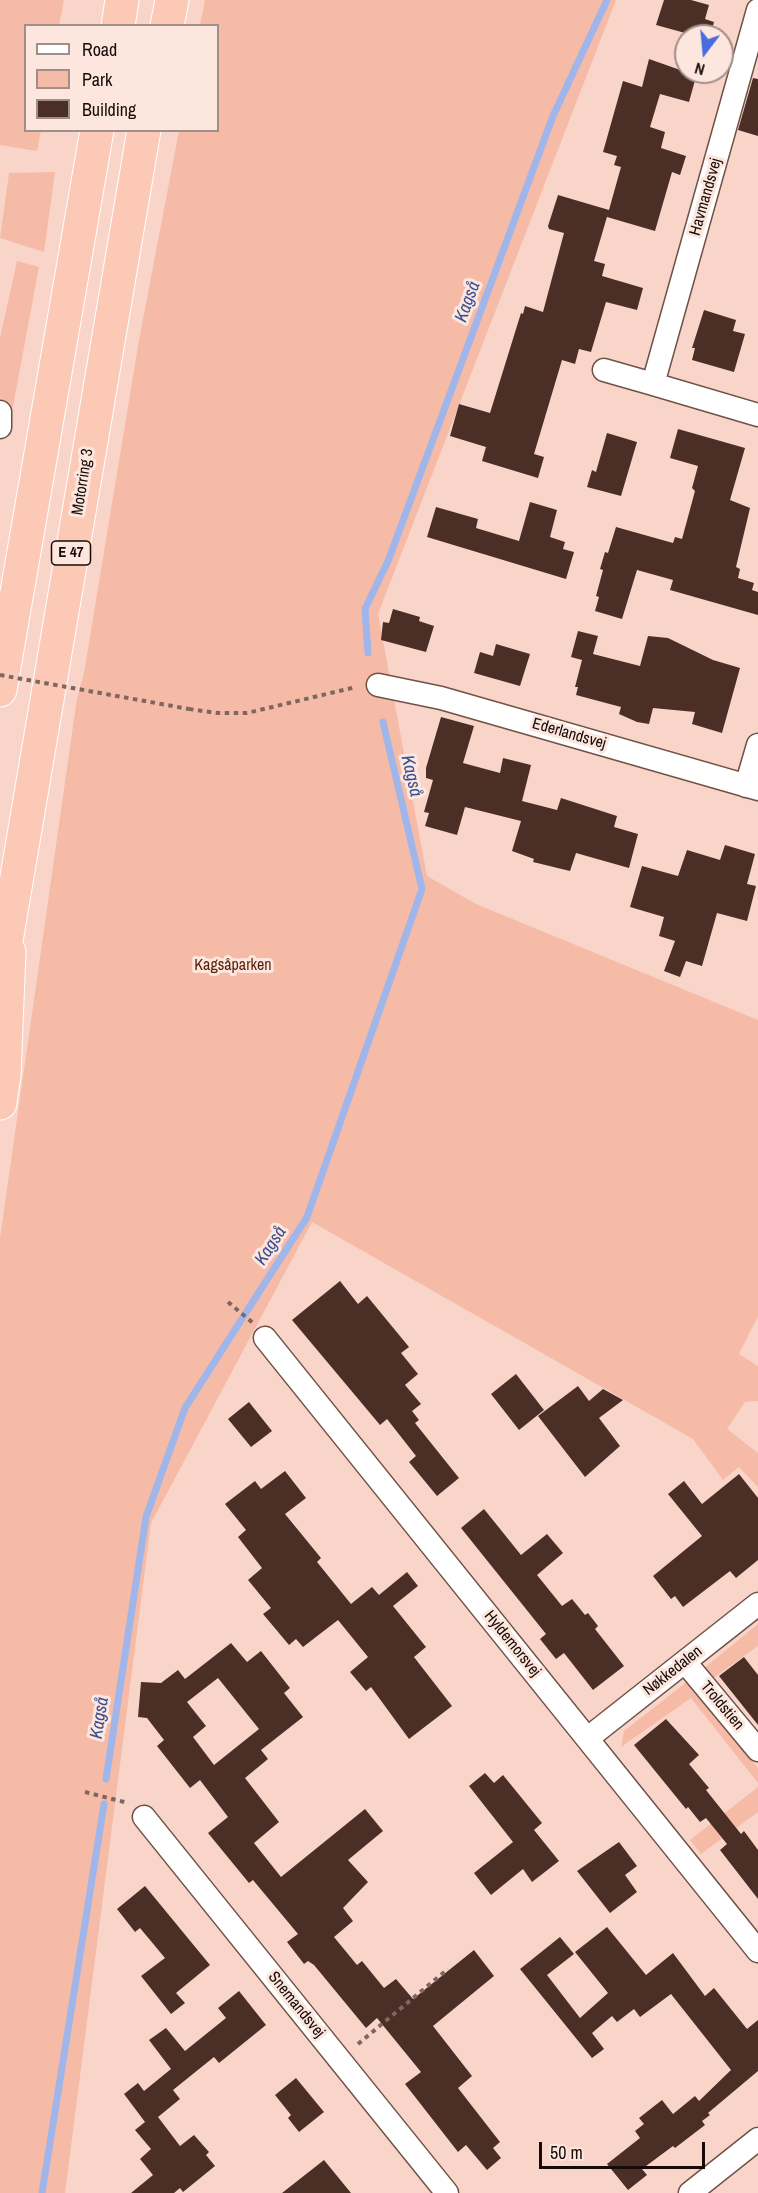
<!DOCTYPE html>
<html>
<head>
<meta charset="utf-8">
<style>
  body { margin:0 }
  #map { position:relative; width:758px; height:2193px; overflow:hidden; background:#f9d5c9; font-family:"Archivo Narrow",sans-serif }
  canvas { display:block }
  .legend { position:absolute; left:24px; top:24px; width:195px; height:108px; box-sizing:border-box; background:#fce6de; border:2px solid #a08e88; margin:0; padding:8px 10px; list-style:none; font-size:18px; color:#160b07 }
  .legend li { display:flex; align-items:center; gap:12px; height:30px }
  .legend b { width:30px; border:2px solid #a08e88 }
  .north { position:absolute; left:674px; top:24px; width:60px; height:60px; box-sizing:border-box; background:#fce6de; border:2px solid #a08e88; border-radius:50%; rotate:196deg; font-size:16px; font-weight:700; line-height:24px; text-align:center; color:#160b07 }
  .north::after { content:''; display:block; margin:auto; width:21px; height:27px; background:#466cdf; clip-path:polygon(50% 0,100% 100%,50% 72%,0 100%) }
  .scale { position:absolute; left:539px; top:2142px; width:166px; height:27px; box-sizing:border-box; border:3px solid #160b07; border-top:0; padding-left:8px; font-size:18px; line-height:21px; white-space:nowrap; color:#160b07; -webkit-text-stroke:4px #fce6de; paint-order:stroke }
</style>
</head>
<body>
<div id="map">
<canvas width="758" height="2193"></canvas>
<ul class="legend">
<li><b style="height:8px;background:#fff"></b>Road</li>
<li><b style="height:16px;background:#f5bba6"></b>Park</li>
<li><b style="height:16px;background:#4b2f26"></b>Building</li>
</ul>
<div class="north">N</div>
<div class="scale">50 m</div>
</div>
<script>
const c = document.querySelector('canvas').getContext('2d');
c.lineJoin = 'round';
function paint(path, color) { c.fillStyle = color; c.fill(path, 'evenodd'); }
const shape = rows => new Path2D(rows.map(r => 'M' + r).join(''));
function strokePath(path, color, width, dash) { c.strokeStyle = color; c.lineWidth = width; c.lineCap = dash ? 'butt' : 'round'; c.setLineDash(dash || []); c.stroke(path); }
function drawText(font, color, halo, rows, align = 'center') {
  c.font = font + ' "Archivo Narrow",sans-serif'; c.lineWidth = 6; c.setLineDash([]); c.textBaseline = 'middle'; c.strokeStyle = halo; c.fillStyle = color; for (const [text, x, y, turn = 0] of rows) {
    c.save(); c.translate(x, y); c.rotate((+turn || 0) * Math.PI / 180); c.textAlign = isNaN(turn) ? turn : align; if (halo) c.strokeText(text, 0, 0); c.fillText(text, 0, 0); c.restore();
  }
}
paint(shape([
  [0,0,64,0,59,25,26,26,26,130,41,131,37,151,0,145],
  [205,0,616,0,378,614,427,876,476,904,758,1020,758,1316,739,1354,758,1366,758,1401,745,1402,727,1429,758,1453,758,1487,739,1467,723,1480,693,1439,312,1222,151,1523,65,2193,0,2193,0,1238,77,698,84,673,139,340,179,131,218,130,218,26,200,25],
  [55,172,44,252,0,238,9,173],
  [17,261,39,267,11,417,0,397,0,338],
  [758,1624,758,1646,712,1679,703,1669],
  [688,1681,758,1768,758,1783,691,1698,621,1747,624,1731],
  [758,1787,758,1812,701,1854,690,1840]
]), '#f5bba6');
strokePath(shape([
  [368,653,365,609,388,561,553,116,607,0],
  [106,1779,146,1517,185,1408,307,1217,422,889,383,722],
  [42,2193,104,1804]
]), '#a0b6eb', 7);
paint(shape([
  [664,0,691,0,709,5,705,19,714,22,710,36,696,36,656,25],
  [649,59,686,72,697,73,689,102,660,94,650,127,665,132,661,148,686,156,680,175,672,172,655,231,607,217,621,167,614,165,617,156,603,152,623,81,642,87],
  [753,78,758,79,758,136,738,130],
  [558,195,609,210,594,261,605,264,602,276,643,288,637,310,606,302,591,352,579,349,575,364,562,360,534,454,544,457,538,478,482,461,486,447,450,436,459,404,490,413,521,313,523,314,525,306,543,312,564,233,549,229,548,226],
  [704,310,736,320,733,331,745,334,734,372,692,360,695,348,692,348],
  [678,429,745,448,730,500,750,508,736,567,740,569,738,578,754,583,752,590,758,592,758,615,670,590,673,580,637,570,622,619,595,611,599,597,596,596,603,570,600,569,605,552,608,553,616,527,673,543,675,537,682,539,695,491,692,488,698,466,670,458],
  [607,433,637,442,621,496,587,487,592,470,596,472],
  [530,502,557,510,550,537,565,542,563,549,574,552,566,579,427,537,436,507,478,519,476,528,519,541],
  [393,609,420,617,419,621,434,626,426,652,381,640,383,622,389,623],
  [578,631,598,636,593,654,640,666,648,636,668,638,713,660,740,668,722,733,692,724,695,712,653,708,649,724,637,722,619,714,621,707,576,695,578,687,575,687,582,660,571,657],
  [496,644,530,654,520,686,474,673,480,652,493,656],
  [441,717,474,726,463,763,500,773,503,758,531,765,522,801,557,810,561,798,617,816,614,827,638,834,629,868,576,853,570,871,533,862,534,859,512,851,521,821,465,807,457,835,425,826,429,813,424,812,433,780,426,778,426,768],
  [725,845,755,854,747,884,756,886,747,921,717,913,702,966,686,961,680,977,664,971,675,941,659,936,664,917,630,907,642,866,678,876,687,850,720,860],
  [340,1281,358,1304,367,1296,409,1347,401,1353,418,1374,405,1385,421,1404,412,1411,419,1420,415,1423,459,1478,437,1496,409,1462,416,1456,387,1419,380,1425,292,1320],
  [516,1374,544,1410,519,1430,491,1394],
  [578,1386,589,1401,603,1389,623,1400,599,1418,620,1446,585,1477,538,1416],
  [249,1402,272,1431,251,1447,228,1419],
  [285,1471,306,1498,285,1514,321,1558,317,1562,351,1604,372,1587,379,1595,407,1572,418,1586,393,1606,426,1647,414,1657,452,1706,409,1739,371,1687,366,1691,350,1672,368,1657,338,1620,303,1647,296,1639,289,1645,263,1614,271,1608,248,1580,262,1568,238,1537,246,1530,225,1504,255,1481,261,1489],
  [739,1474,758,1498,758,1560,736,1578,730,1571,683,1607,675,1596,671,1599,653,1576,702,1536,668,1494,684,1481,702,1504],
  [484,1509,521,1555,547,1534,563,1553,537,1575,562,1606,572,1599,585,1615,588,1613,598,1626,595,1629,624,1666,593,1690,564,1653,556,1659,540,1639,546,1634,461,1528],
  [231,1643,247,1662,261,1651,290,1688,284,1693,303,1717,261,1750,268,1759,245,1778,279,1822,254,1843,281,1877,365,1809,383,1831,348,1860,368,1882,343,1908,353,1921,334,1937,357,1965,362,1961,384,1988,396,1979,413,1999,474,1950,494,1976,433,2026,472,2076,458,2088,500,2142,493,2148,501,2158,487,2170,466,2145,458,2152,405,2084,421,2072,377,2018,366,2028,314,1965,308,1961,304,1964,287,1942,298,1934,253,1880,249,1883,208,1833,228,1817,200,1780,190,1788,157,1746,164,1740,147,1718,138,1717,141,1682,161,1683,178,1670,185,1679],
  [218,1678,259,1729,214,1765,193,1737,206,1726,187,1702],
  [744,1657,758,1675,758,1725,719,1676],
  [666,1719,699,1755,689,1764,709,1788,706,1790,741,1834,744,1831,758,1850,758,1899,720,1850,727,1844,706,1818,700,1822,688,1807,686,1809,634,1745],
  [485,1773,494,1783,503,1775,542,1823,534,1830,559,1861,532,1882,523,1869,491,1895,474,1873,513,1842,469,1786],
  [619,1842,637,1866,625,1875,637,1892,610,1913,577,1871],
  [145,1886,210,1965,176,1993,185,2003,171,2014,141,1976,165,1958,140,1928,135,1932,117,1909],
  [607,1927,646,1975,673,1953,705,1996,714,1988,747,2029,758,2020,758,2071,708,2113,710,2115,702,2121,705,2125,675,2148,673,2146,642,2169,647,2175,628,2190,607,2164,640,2138,635,2131,644,2124,639,2118,662,2100,673,2114,695,2096,699,2101,731,2070,671,1994,640,2017,634,2009,617,2022,612,2016,592,2033,604,2049,592,2058,520,1969,560,1937,574,1954,547,1975,580,2018,608,1993,575,1952],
  [239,1991,266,2025,219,2063,214,2057,173,2090,180,2099,158,2117,180,2146,194,2135,209,2152,206,2155,215,2166,183,2192,180,2188,174,2193,131,2193,153,2175,140,2159,151,2149,135,2130,145,2122,124,2094,138,2083,144,2091,171,2069,149,2040,166,2028,185,2051,226,2018,218,2008],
  [296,2078,324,2112,299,2132,288,2118,291,2115,275,2095],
  [324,2160,351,2193,282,2193]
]), '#4b2f26');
const minor = shape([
  [758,10,653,384,758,415],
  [604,370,653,384],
  [0,412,0,427],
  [378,685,441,698,758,789],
  [746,786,758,745],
  [265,1338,758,1951],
  [685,1662,758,1750],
  [588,1738,758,1604],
  [144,1817,447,2193],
  [690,2193,758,2139]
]);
const motorway = shape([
  [118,26,122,0],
  [167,26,172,0],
  [0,690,97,130],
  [0,976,144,130],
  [0,1103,4,1075,9,952]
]);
strokePath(minor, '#6f5146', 25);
strokePath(motorway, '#fff', 35);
strokePath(shape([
  [189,709,217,713,247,713,356,687],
  [228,1302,253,1323],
  [85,1792,128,1803],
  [358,2044,448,1969]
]), '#7e6760', 4, [4.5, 4.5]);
strokePath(minor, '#fff', 22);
strokePath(motorway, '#fdc9b7', 33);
strokePath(shape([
  [0,675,189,709]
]), '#7e6760', 4, [4.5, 4.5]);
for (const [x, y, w] of [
  [71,553,39]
]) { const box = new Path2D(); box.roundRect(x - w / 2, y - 12, w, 24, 4.5); c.fillStyle = '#fce6de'; c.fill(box); strokePath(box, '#160b07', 1.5); }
drawText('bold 15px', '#160b07', null, [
  ["E 47",71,553]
]);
drawText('16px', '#160b07', '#fce6de', [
  ["Havmandsvej",706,197,-74],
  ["Motorring 3",83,482,-81],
  ["Ederlandsvej",569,734,16],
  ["Hyldemorsvej",512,1644,51],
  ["Nøkkedalen",673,1671,-38],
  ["Troldstien",722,1706,50],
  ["Snemandsvej",296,2005,51]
]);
drawText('16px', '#561f08', '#fce6de', [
  ["Kagsåparken",233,966]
]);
drawText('italic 18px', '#384f90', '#fce6de', [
  ["Kagså",468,302,-70],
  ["Kagså",411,776,77],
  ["Kagså",271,1246,-57],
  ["Kagså",100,1718,-81]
]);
</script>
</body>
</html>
